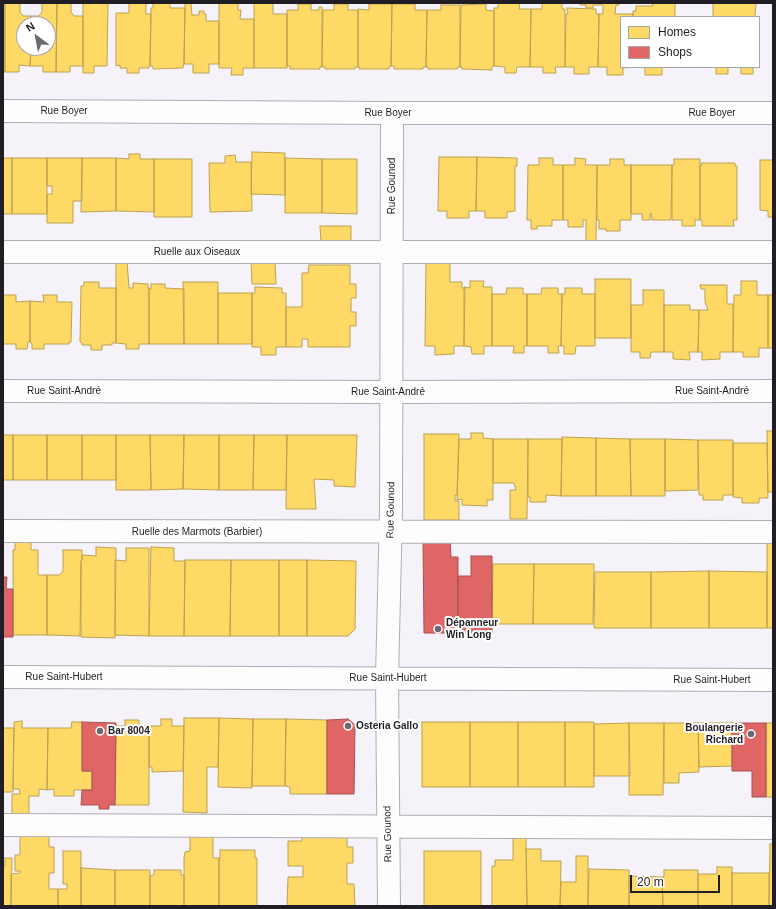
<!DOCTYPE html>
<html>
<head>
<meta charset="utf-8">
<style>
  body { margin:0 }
  #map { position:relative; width:776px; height:909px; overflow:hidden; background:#f5f3f9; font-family:Helvetica,sans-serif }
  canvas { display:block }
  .frame { position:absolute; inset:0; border:4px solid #201d25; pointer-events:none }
  .legend { position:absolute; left:620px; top:16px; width:140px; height:52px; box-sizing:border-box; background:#fff; border:1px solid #a6a5a8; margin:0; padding:5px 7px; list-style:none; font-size:12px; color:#201d25 }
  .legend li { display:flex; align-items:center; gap:8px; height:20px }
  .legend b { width:20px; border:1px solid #a6a5a8 }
  .north { position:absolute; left:16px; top:16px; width:40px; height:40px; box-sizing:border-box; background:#fff; border:1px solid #a6a5a8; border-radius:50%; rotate:328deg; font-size:11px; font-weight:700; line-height:16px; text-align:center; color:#201d25 }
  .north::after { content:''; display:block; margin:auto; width:14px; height:18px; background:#6b686f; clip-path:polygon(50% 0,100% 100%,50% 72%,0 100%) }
  .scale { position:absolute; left:630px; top:875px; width:90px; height:18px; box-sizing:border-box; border:2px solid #201d25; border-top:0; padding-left:5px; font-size:12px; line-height:14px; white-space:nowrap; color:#201d25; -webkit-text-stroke:3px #fff; paint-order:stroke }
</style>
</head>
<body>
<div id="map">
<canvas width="776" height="909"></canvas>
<div class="frame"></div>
<ul class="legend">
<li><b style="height:11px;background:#ffd966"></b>Homes</li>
<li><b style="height:11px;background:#e06666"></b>Shops</li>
</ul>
<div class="north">N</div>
<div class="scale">20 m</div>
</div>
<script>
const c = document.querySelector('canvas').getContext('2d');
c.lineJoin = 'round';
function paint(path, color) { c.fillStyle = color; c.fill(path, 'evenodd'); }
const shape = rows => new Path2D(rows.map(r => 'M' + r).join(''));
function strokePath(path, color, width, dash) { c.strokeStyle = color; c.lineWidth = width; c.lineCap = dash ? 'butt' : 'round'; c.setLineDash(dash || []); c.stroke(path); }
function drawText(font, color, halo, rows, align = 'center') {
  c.font = font + ' Helvetica,sans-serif'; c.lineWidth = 4; c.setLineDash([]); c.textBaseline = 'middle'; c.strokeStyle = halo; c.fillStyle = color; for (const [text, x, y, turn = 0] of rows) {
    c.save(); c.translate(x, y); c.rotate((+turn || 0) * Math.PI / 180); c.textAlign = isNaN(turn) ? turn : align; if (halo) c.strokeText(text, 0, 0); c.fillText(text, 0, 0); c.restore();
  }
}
const homes = shape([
  [3,3,5,3,5,72,3,72,3,3],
  [5,3,20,3,20,12,23,16,31,16,31,24,24,24,24,48,31,48,30,66,19,65,19,72,5,72,5,3],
  [42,3,57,3,56,72,43,72,43,66,30,66,31,48,48,48,48,24,31,24,31,16,39,16,42,12,42,3],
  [57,3,71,3,71,12,74,16,83,16,83,66,70,66,70,72,56,72,57,3],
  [83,3,108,3,107,66,94,66,94,73,83,73,83,3],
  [129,3,146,3,146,14,151,14,150,66,149,66,149,68,139,68,139,73,127,73,127,68,120,68,120,65,116,66,116,13,129,13,129,3],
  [153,3,170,3,170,8,185,8,184,63,183,68,153,69,153,66,150,66,151,8,153,8,153,3],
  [185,3,191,3,192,15,199,15,199,11,204,11,204,14,206,14,206,21,219,21,219,64,209,64,209,73,193,73,193,64,184,64,185,3],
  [219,3,238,3,238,10,241,10,240,19,254,19,254,68,243,68,243,75,231,75,232,68,219,68,219,3],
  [254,3,273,3,273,14,287,14,287,68,254,68,254,3],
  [498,3,520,3,519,9,531,9,530,67,517,67,516,73,505,73,505,67,494,66,494,8,498,8,498,3],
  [542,3,562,3,562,9,565,9,565,67,555,67,556,73,543,73,543,67,530,67,531,9,542,9,542,3],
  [580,3,619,3,619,5,616,5,615,14,633,14,633,17,621,17,621,67,633,67,623,68,623,75,607,75,607,67,598,67,599,14,603,14,603,5,593,5,593,8,586,8,586,5,580,5,580,3],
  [652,3,675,3,675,17,633,17,633,11,636,11,636,6,653,6,652,3],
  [713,3,756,3,755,17,713,17,713,3],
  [298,4,311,4,311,10,319,10,319,7,322,7,322,67,320,66,320,69,290,69,290,66,287,66,287,10,298,10,298,4],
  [334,4,348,4,348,10,358,10,358,67,355,67,355,69,325,69,325,67,322,67,323,10,334,10,334,4],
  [369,4,392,4,391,66,389,67,389,69,359,69,360,67,358,67,358,9,369,10,369,4],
  [392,4,415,4,415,10,427,10,426,67,423,67,423,69,394,69,394,66,391,66,392,4],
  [486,4,486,10,494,11,494,66,492,67,492,70,462,69,462,67,460,67,461,5,486,4],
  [441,5,460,5,460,67,458,67,457,69,428,69,428,67,426,67,427,10,441,10,441,5],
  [567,8,596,9,596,14,599,14,598,67,589,67,589,74,574,74,574,67,565,67,566,14,568,14,567,8],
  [645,67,675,67,662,67,662,75,645,75,645,67],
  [715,67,728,67,728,74,716,74,716,67,715,67],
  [732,67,753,67,753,74,741,74,741,67,732,67],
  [252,152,285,153,285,195,251,194,252,152],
  [129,154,140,154,140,159,154,159,154,212,116,211,116,158,129,159,129,154],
  [235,155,236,162,251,162,252,211,210,212,209,163,225,163,225,156,235,155],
  [439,157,477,157,476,211,469,211,469,218,447,218,447,211,438,211,439,157],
  [477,157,517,158,517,166,515,166,515,211,507,212,507,218,485,218,485,211,476,211,477,157],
  [3,158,12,158,12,214,3,214,3,158],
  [12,158,47,158,47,214,12,214,12,158],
  [47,158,82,158,82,201,73,201,73,223,47,223,47,194,52,194,52,186,47,186,47,158],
  [82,158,116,158,116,211,81,212,82,158],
  [285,158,322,159,322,213,285,213,285,158],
  [539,158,553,158,553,165,563,165,563,220,552,220,552,226,537,226,537,229,531,229,531,220,527,220,528,165,539,165,539,158],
  [575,158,586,159,585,165,597,165,596,242,586,242,586,220,583,220,583,227,568,227,568,220,563,220,563,165,575,165,575,158],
  [154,159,192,159,192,217,154,217,154,159],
  [322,159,357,159,357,214,322,213,322,159],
  [610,159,624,159,624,165,631,165,631,220,620,220,620,231,606,231,606,229,599,229,599,220,597,220,597,165,610,165,610,159],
  [674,159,700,159,700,220,695,220,695,226,682,226,682,220,672,220,672,165,674,165,674,159],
  [760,160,773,160,773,217,768,217,768,211,760,210,760,160],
  [702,163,735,163,735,166,737,166,737,220,733,220,734,226,702,226,702,220,700,220,700,165,701,166,702,163],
  [631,165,672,165,671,220,652,220,651,213,650,214,650,220,642,220,642,214,631,214,631,165],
  [320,226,351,226,351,242,321,242,320,226],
  [251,260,275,260,276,284,252,284,251,260],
  [426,260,450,260,450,282,462,282,462,288,465,288,464,346,454,346,454,354,435,355,435,346,425,346,426,260],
  [116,261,127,261,129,288,133,288,133,283,148,284,148,288,149,288,149,344,139,344,139,349,126,349,126,344,116,343,116,261],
  [309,265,350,265,350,284,356,284,356,298,351,298,351,312,356,312,356,326,350,326,350,347,308,347,308,339,302,339,302,347,286,347,286,307,302,307,302,273,308,273,309,265],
  [595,279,631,279,631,338,595,338,595,279],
  [470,281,484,281,483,287,492,287,492,346,484,346,484,354,472,354,471,347,464,346,464,287,470,288,470,281],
  [741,281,757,281,757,295,768,295,768,348,759,348,759,357,743,357,743,352,733,352,734,295,741,295,741,281],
  [84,282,99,282,99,288,116,288,116,343,112,343,112,345,102,345,102,350,91,350,91,345,82,345,82,343,80,342,81,286,84,286,84,282],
  [183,282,218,282,218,344,184,344,183,282],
  [151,284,165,284,165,288,184,289,184,344,149,344,149,288,151,289,151,284],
  [700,285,727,285,727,304,733,304,733,352,720,352,720,359,702,360,702,352,698,352,699,310,708,310,705,302,705,289,701,289,700,285],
  [255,287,282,288,282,293,286,293,286,347,276,347,276,355,261,355,261,347,252,347,252,293,255,293,255,287],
  [507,288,523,288,523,294,527,294,527,346,524,346,524,353,513,353,514,346,492,346,492,294,506,294,507,288],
  [542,288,558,288,558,294,562,294,561,346,558,346,559,353,548,353,548,346,527,346,527,294,541,294,542,288],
  [565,288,582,288,582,294,595,294,595,346,576,346,575,354,564,354,564,346,561,346,562,294,565,294,565,288],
  [643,290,664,290,664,352,651,352,650,358,640,358,640,352,631,352,631,305,643,305,643,290],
  [218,293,252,293,252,344,218,344,218,293],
  [3,295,16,295,16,302,30,301,30,342,28,342,27,349,16,349,16,344,3,344,3,295],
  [43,295,57,295,57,302,72,302,71,342,69,342,69,344,44,344,44,349,32,349,32,344,30,342,30,301,44,302,43,295],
  [768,295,773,295,773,348,768,348,768,295],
  [664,305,690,305,690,310,699,310,698,352,689,352,690,360,673,359,673,352,664,352,664,305],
  [767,431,773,431,773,492,768,492,767,431],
  [471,433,483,433,483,438,493,439,493,500,487,500,487,506,462,505,462,499,457,500,459,439,471,439,471,433],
  [424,434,459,434,457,495,455,495,455,501,459,501,459,520,424,520,424,434],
  [3,435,13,435,13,480,3,480,3,435],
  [13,435,47,435,47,480,13,480,13,435],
  [47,435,82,435,82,480,47,480,47,435],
  [82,435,116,435,116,480,82,480,82,435],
  [116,435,150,435,151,490,116,490,116,435],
  [150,435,184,435,183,489,151,490,150,435],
  [184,435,219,435,219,490,183,489,184,435],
  [219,435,254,435,253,490,219,490,219,435],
  [254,435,287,435,286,490,253,490,254,435],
  [287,435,357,435,355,487,334,486,334,480,314,479,316,509,286,509,287,435],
  [562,437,596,438,596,496,561,496,562,437],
  [596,438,630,439,631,496,596,496,596,438],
  [493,439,528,439,527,519,510,519,510,490,516,490,514,483,493,483,493,439],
  [528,439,562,439,561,496,546,495,546,502,530,502,530,497,528,497,528,439],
  [630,439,665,439,665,496,631,496,630,439],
  [665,439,698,440,698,490,665,491,665,439],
  [698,440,733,440,733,495,723,495,723,500,703,500,703,495,699,495,698,440],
  [733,443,767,443,768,498,759,498,759,503,742,503,742,498,733,497,733,443],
  [767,538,773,538,773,628,767,628,767,538],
  [15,540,31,540,31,550,38,550,38,575,47,575,47,635,13,635,13,550,15,550,15,540],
  [96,547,116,548,115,638,81,637,81,561,82,560,82,555,96,556,96,547],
  [151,547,174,548,174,561,185,561,184,636,149,636,151,547],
  [126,548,149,548,149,636,115,635,115,560,126,561,126,548],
  [63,550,82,550,82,560,81,561,80,636,47,635,47,575,59,575,63,571,63,550],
  [185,560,231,560,230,636,184,636,185,560],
  [231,560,279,560,279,636,230,636,231,560],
  [279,560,307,560,307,636,279,636,279,560],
  [307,560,356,561,355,629,348,636,307,636,307,560],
  [493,564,534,564,533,624,492,624,493,564],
  [534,564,594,564,593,624,533,624,534,564],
  [709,571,709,628,651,628,651,572,709,571],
  [709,571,767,572,767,628,709,628,709,571],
  [595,572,651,572,651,628,594,628,595,572],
  [184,718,219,718,218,767,207,767,207,813,183,812,184,718],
  [219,718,253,719,252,788,218,787,219,718],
  [161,719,172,719,172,726,184,726,183,771,152,772,152,767,149,767,149,726,161,726,161,719],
  [253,719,286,719,285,786,252,786,253,719],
  [286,719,327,720,327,794,290,794,290,787,285,786,286,719],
  [125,720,139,720,139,726,149,726,149,805,115,805,116,728,116,726,125,726,125,720],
  [22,721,22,728,48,728,47,790,39,789,39,796,29,796,29,817,12,817,12,794,20,794,19,789,13,789,14,722,22,721],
  [72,722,82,722,82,771,92,771,92,790,74,790,74,796,54,796,54,789,47,790,48,728,71,728,72,722],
  [422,722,470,722,470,787,422,787,422,722],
  [470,722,518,722,518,787,470,787,470,722],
  [518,722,565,722,565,787,518,787,518,722],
  [565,722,594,722,594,787,565,787,565,722],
  [629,723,630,776,594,776,594,724,629,723],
  [629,723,664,723,663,795,629,795,629,723],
  [664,723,698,723,699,772,679,773,679,783,664,783,664,723],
  [698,723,732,723,732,766,699,767,698,723],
  [766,723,773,723,773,797,766,797,766,723],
  [3,728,14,728,13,792,3,792,3,728],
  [190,834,213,834,213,858,219,858,219,906,184,906,184,858,185,852,190,851,190,834],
  [20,835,49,835,49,847,54,847,54,873,49,873,49,889,58,889,58,906,11,906,11,874,20,873,20,871,15,871,15,855,20,855,20,835],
  [302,835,347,835,347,847,353,847,353,863,347,863,347,884,354,884,355,906,287,906,288,877,303,877,303,866,288,866,288,841,302,841,302,835],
  [526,835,527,906,492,906,492,866,495,866,495,860,513,860,513,836,526,835],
  [770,844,773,844,773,906,769,906,770,844],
  [526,849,541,849,541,861,561,861,560,906,527,906,526,849],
  [220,850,255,850,255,858,257,858,257,906,219,906,219,858,220,858,220,850],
  [63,851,81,851,81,906,58,906,58,889,67,889,67,884,63,884,63,851],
  [424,851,481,851,481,906,424,906,424,851],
  [576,856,588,856,588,906,560,906,561,882,576,882,576,856],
  [5,858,12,858,11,906,3,906,3,866,5,866,5,858],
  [717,867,732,867,732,906,698,906,698,874,717,874,717,867],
  [81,868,115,870,115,906,81,906,81,868],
  [589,869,629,870,629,906,588,906,589,869],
  [115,870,150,870,150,906,115,906,115,870],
  [154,870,181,870,181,875,184,875,184,906,150,906,150,876,154,875,154,870],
  [664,870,698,870,698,906,663,906,662,877,664,876,664,870],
  [732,873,769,873,769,906,732,906,732,873],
  [629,876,662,877,663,906,629,906,629,876]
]);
paint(homes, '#ffd966');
strokePath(homes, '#bca152', 1);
const shops = shape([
  [423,539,450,539,451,557,458,557,458,633,424,633,423,539],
  [471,556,492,556,492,633,458,633,458,576,471,576,471,556],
  [3,577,7,577,6,589,13,589,13,637,3,637,3,577],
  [348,719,355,725,354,794,327,794,327,720,348,719],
  [82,722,116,723,115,805,109,805,109,809,99,809,99,805,81,805,82,790,92,790,92,771,82,771,82,722],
  [732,723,766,723,766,797,752,797,752,771,732,771,732,723]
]);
paint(shops, '#e06666');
strokePath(shops, '#a65052', 1);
const minor = shape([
  [3,111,392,113,773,113],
  [3,252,773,252],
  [3,391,391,392,773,391],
  [3,531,773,532],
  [3,677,773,680],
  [3,825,773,828],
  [389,906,387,678,391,511,392,113]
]);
strokePath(minor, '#afadb4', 24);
strokePath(minor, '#fefdfe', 22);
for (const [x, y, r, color] of [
  [438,629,4,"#6b686f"],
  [348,726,4,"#6b686f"],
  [100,731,4,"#6b686f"],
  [751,734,4,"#6b686f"]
]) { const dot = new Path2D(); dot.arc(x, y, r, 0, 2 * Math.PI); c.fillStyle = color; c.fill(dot); strokePath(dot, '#fff', 1.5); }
drawText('10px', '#201d25', '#fff', [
  ["Rue Boyer",64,111],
  ["Rue Boyer",388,113],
  ["Rue Boyer",712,113],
  ["Rue Gounod",392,186,-90],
  ["Ruelle aux Oiseaux",197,252],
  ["Rue Saint-André",64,391],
  ["Rue Saint-André",712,391],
  ["Rue Saint-André",388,392],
  ["Rue Gounod",391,510,-89],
  ["Ruelle des Marmots (Barbier)",197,532],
  ["Rue Saint-Hubert",64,677],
  ["Rue Saint-Hubert",388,678],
  ["Rue Saint-Hubert",712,680],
  ["Rue Gounod",388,834,-91]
]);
drawText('bold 10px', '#201d25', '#fff', [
  ["Dépanneur",446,623],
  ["Win Long",446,635],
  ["Osteria Gallo",356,726],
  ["Boulangerie",743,728,"right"],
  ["Richard",743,740,"right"],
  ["Bar 8004",108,731]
], 'left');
</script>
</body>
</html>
